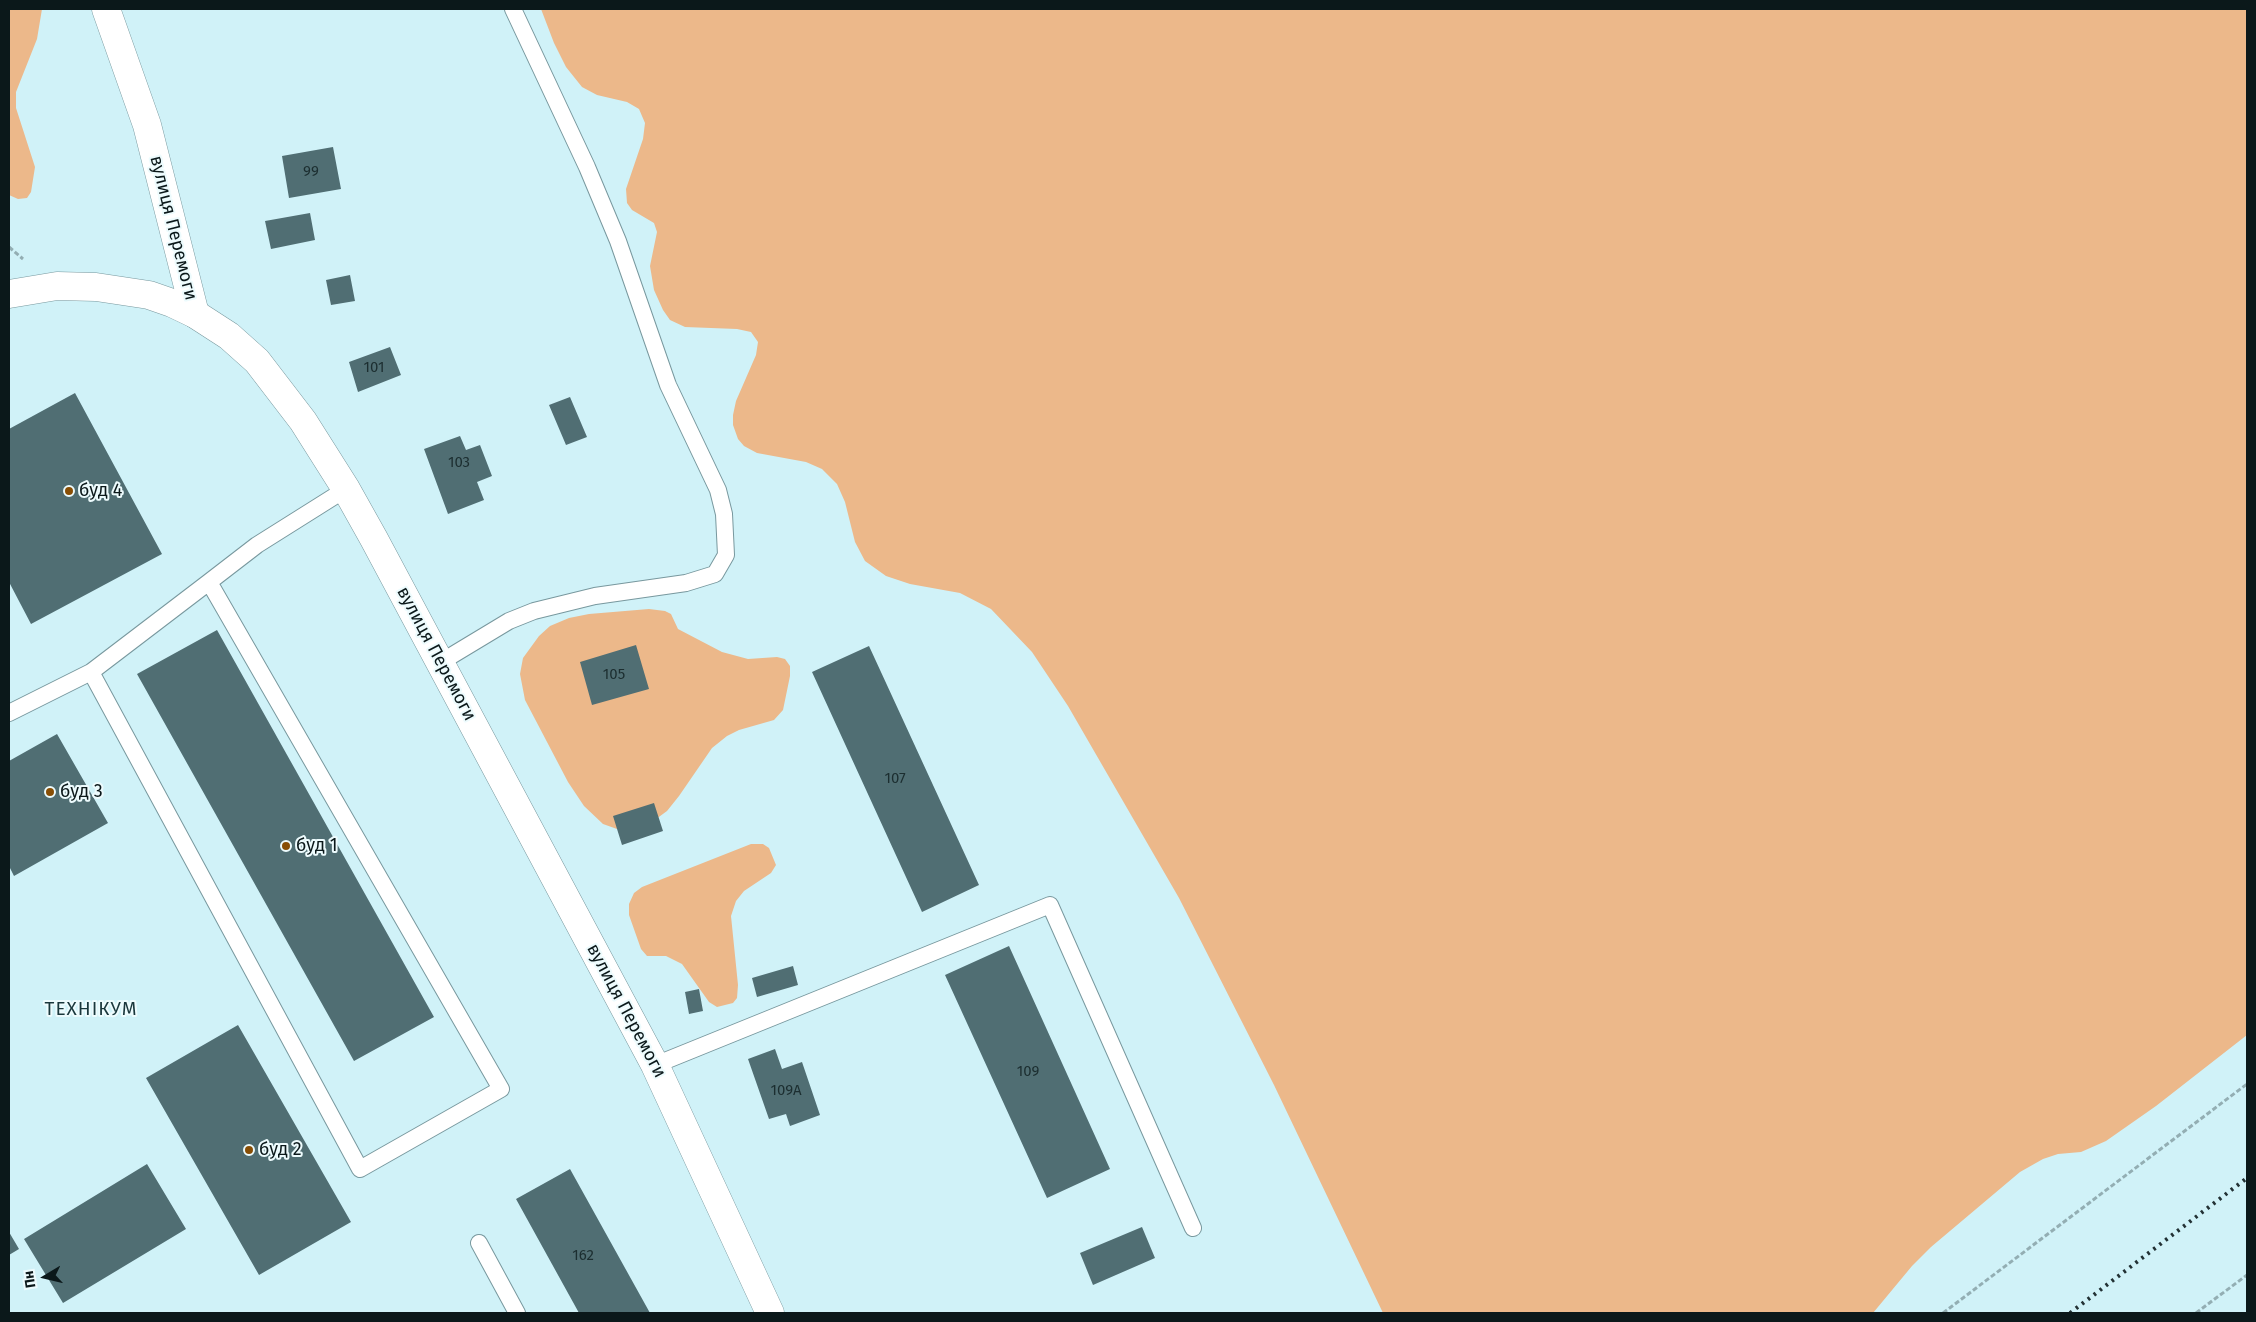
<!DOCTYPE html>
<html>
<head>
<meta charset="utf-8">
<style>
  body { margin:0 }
  #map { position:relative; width:2256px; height:1322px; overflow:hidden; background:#d0f2f8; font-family:"Fira Sans",sans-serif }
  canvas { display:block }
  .frame { position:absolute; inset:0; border:10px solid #0b181a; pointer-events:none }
  .north { position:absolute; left:20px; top:1252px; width:50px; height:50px; -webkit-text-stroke:4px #edfbfd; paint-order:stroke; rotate:261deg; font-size:14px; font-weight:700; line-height:20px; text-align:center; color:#0b181a }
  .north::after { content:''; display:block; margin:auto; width:18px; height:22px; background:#0b181a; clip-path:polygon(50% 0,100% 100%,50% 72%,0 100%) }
</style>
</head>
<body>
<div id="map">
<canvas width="2256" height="1322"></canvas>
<div class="frame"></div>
<div class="north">Пн</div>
</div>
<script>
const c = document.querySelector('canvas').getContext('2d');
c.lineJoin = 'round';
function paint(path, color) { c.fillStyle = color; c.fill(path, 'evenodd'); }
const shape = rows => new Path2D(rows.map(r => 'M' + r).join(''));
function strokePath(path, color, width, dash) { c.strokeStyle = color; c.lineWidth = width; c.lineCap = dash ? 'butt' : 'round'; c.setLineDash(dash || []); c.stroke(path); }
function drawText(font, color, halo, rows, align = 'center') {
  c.font = font + ' "Fira Sans",sans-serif'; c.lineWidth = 4; c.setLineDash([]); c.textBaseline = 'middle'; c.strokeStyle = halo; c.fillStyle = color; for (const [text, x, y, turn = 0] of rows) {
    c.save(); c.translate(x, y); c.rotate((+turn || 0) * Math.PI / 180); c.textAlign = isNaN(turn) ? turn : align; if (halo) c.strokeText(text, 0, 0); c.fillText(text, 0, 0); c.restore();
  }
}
paint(shape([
  [9,9,42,9,37,39,16,92,16,108,35,167,31,192,27,198,18,199,9,195],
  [541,9,2247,9,2247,1035,2156,1106,2106,1141,2081,1152,2058,1154,2043,1159,2020,1172,1931,1247,1912,1266,1873,1313,1383,1313,1274,1085,1179,898,1068,706,1032,652,991,609,960,593,910,584,886,576,865,561,855,542,845,502,837,484,822,469,806,462,757,453,744,446,738,439,733,425,733,415,736,401,756,355,758,342,751,332,737,329,685,327,670,320,663,310,654,290,650,266,657,232,654,223,632,210,627,203,626,189,643,139,645,123,639,109,627,102,597,95,582,87,566,67,554,43],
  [649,609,665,611,671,614,678,629,722,652,748,659,777,657,785,659,790,666,790,676,783,710,774,720,739,730,727,736,712,748,679,796,667,811,652,822,640,827,617,829,603,824,584,806,568,782,525,700,520,674,523,658,539,636,550,626,569,618,589,614],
  [751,844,763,844,769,848,776,865,771,873,744,891,736,901,731,916,738,985,737,998,733,1003,717,1007,709,1002,682,964,666,956,647,956,641,949,629,915,629,904,634,893,642,887]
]), '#ecb88a');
paint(shape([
  [333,147,341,189,289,198,282,156],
  [310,213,315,240,271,249,265,221],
  [350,275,355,301,331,305,326,280],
  [390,347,401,375,358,392,349,362],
  [75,393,162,554,31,624,9,582,9,429],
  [570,397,587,437,566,445,549,405],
  [460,436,466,450,480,445,492,476,477,482,484,500,448,514,424,449],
  [217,630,434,1017,354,1061,137,674],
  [636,645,649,689,592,705,580,662],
  [869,646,979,885,922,912,812,672],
  [57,734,108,823,14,876,9,866,9,761],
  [654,803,663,831,622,845,613,816],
  [1009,946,1110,1169,1047,1198,945,975],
  [793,966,798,985,757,997,752,978],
  [699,989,703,1011,689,1014,685,992],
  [238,1025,351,1222,259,1275,146,1078],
  [775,1049,782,1069,802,1062,820,1115,790,1126,786,1114,769,1119,748,1059],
  [147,1164,186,1229,63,1303,24,1239],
  [570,1169,650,1313,579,1313,516,1199],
  [1142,1227,1155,1258,1093,1285,1080,1253],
  [9,1232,19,1249,9,1255]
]), '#506e73');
const service = shape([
  [441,662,509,621,534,611,595,596,686,583,715,574,726,555,724,514,718,490,668,385,618,241,587,167,513,9],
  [91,672,360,1169,501,1089,209,582,257,545,346,489],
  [9,713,91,672,209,582],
  [655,1065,1050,905,1193,1228],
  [479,1243,517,1313]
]);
const minor = shape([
  [106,9,147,125,195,314]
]);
const tertiary = shape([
  [9,294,57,286,96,287,149,295,172,303,195,314,229,336,257,361,303,421,346,489,374,539,655,1065,770,1313]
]);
strokePath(service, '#78989e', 18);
strokePath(minor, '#78989e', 29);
strokePath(tertiary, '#78989e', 29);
strokePath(shape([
  [9,247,23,259],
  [1943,1313,2247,1084],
  [2196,1313,2247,1275]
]), '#93aeb3', 3, [5, 2.5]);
strokePath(service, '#fff', 16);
strokePath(minor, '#fff', 28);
strokePath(tertiary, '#fff', 28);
strokePath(shape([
  [2070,1313,2247,1178]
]), '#223134', 4, [2.5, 5]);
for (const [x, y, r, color] of [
  [69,491,5,"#884e05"],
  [50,792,5,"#884e05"],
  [286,846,5,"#884e05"],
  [249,1150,5,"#884e05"]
]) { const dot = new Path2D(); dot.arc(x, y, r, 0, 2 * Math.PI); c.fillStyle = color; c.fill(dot); strokePath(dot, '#edfbfd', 2); }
drawText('15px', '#1c2e30', null, [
  ["99",311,172],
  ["101",374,368],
  ["103",459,463],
  ["105",614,675],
  ["107",895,779],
  ["109",1028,1072],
  ["109А",786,1091],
  ["162",583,1256]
]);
drawText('18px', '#0b181a', '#edfbfd', [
  ["вулиця Перемоги",173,228,76],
  ["вулиця Перемоги",436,654,62],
  ["вулиця Перемоги",626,1011,62]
]);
drawText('18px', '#0b181a', '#edfbfd', [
  ["буд 4",79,491],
  ["буд 3",60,792],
  ["буд 1",296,846],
  ["буд 2",259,1150]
], 'left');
c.letterSpacing = '1px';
drawText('19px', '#1a373c', '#edfbfd', [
  ["ТЕХНІКУМ",91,1010]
]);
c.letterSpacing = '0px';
</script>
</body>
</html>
